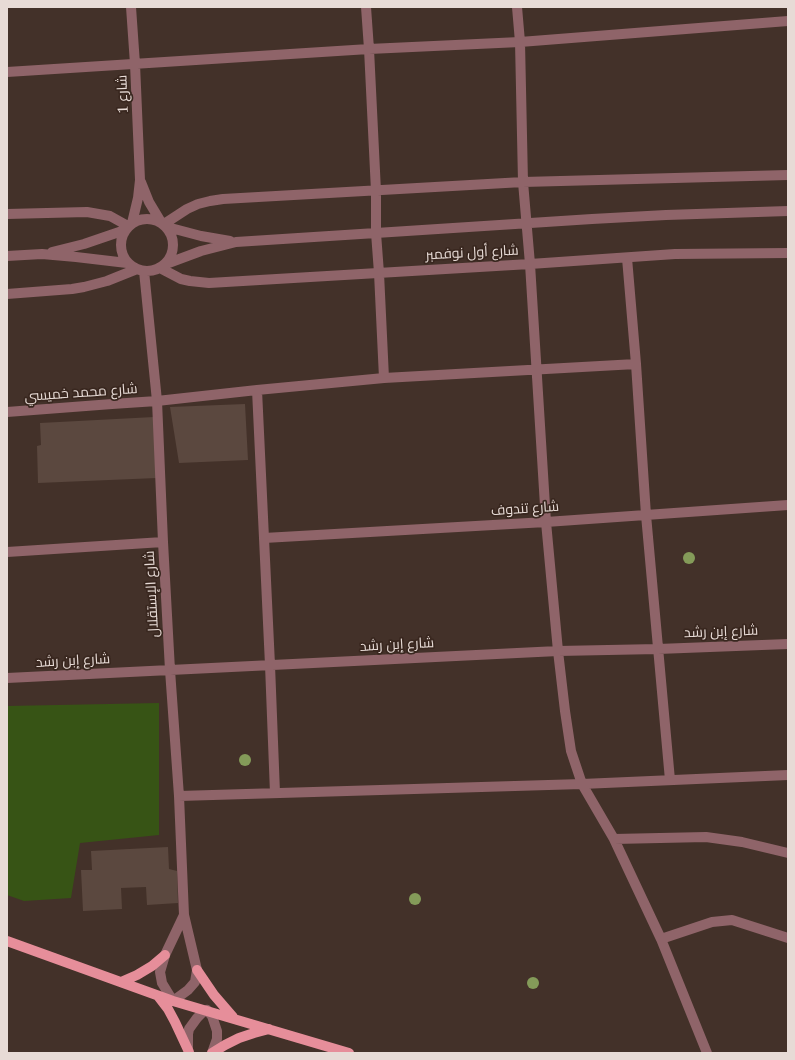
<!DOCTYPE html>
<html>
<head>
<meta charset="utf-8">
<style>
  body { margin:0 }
  #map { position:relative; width:795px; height:1060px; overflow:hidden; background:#433129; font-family:"Noto Serif",serif }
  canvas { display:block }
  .frame { position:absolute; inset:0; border:8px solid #e7dbd6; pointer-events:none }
</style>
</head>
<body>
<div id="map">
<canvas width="795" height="1060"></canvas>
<div class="frame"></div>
</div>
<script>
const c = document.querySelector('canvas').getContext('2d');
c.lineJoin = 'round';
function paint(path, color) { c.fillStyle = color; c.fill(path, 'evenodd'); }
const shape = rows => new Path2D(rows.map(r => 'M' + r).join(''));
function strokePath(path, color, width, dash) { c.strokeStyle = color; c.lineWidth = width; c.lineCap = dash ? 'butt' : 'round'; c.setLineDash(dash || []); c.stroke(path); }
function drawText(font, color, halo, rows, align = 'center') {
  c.font = font + ' "Noto Serif",Cairo,serif'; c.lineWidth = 3.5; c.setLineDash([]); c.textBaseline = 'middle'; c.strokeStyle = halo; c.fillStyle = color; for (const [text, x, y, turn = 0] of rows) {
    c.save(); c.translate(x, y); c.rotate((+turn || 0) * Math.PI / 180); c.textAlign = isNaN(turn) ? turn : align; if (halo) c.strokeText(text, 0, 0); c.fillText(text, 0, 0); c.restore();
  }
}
paint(shape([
  [159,703,159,835,80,843,71,898,24,901,7,895,7,706]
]), '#375415');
paint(shape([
  [245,404,248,460,179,463,170,407],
  [154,417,157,478,38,483,37,446,41,445,40,423],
  [168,847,169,869,177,871,178,903,147,905,146,887,121,888,122,909,83,911,81,870,92,870,91,851]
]), '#5b483f');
strokePath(shape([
  [131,7,135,64,140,180,138,198,132,223],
  [366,7,369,49,376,191,376,233,379,273,384,378],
  [517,7,520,42,523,182,530,264,546,522,558,651,565,711,571,751,582,784,614,839,661,939,707,1053],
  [7,72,369,49,520,42,788,21],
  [141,182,149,202,161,222],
  [7,214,87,212,110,216,128,226],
  '121 245a26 26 0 1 1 52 0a26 26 0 1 1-52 0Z',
  [164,224,187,209,198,204,210,201,223,199,523,182,788,175],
  [167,227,201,236,230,241],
  [52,252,84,244,125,230],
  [7,256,42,254,76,257,127,263],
  [627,258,636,364,646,515,670,780],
  [166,264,201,251,236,242,376,233,592,219,666,215,788,211],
  [160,268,181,279,190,281,209,283,530,264,675,254,788,253],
  [144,271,157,401,163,542,170,670,179,796,184,915,197,970,195,982,188,990,173,1001,162,983,160,972,165,955,184,915],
  [7,294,72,289,84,287,107,281,137,269],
  [257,390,270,665,275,793],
  [7,412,112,404,157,401,257,390,384,378,636,364],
  [264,538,546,522,788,505],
  [7,552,163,542],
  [7,678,558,651,658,649,788,644],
  [179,796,582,784,788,775],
  [614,839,706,837,742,842,788,853],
  [661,939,712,922,732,920,788,938],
  [188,1049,188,1034,189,1029,197,1018,202,1013,207,1010,212,1016,217,1031,217,1039,212,1053]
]), '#8f6469', 10);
strokePath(shape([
  [7,941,173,1001,349,1053],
  [197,970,214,995,233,1017],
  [121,982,137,975,152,966,165,955],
  [158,996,168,1009,175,1022,189,1052],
  [212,1053,225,1045,239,1038,254,1033,269,1029]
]), '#e68e9a', 10);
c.fillStyle = '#849b59';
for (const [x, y] of [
  [689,558],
  [245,760],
  [415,899],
  [533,983]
]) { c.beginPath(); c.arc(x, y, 6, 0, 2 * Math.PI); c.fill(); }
drawText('14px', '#e7dbd6', '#39271f', [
  ["شارع 1",123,94,-92],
  ["شارع أول نوفمبر",472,253,-3],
  ["شارع محمد خميسي",81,393,-4],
  ["شارع تندوف",525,509,-4],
  ["شارع الإستقلال",152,594,-93],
  ["شارع إبن رشد",721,632,-2],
  ["شارع إبن رشد",397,645,-3],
  ["شارع إبن رشد",73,661,-3]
]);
</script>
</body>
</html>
